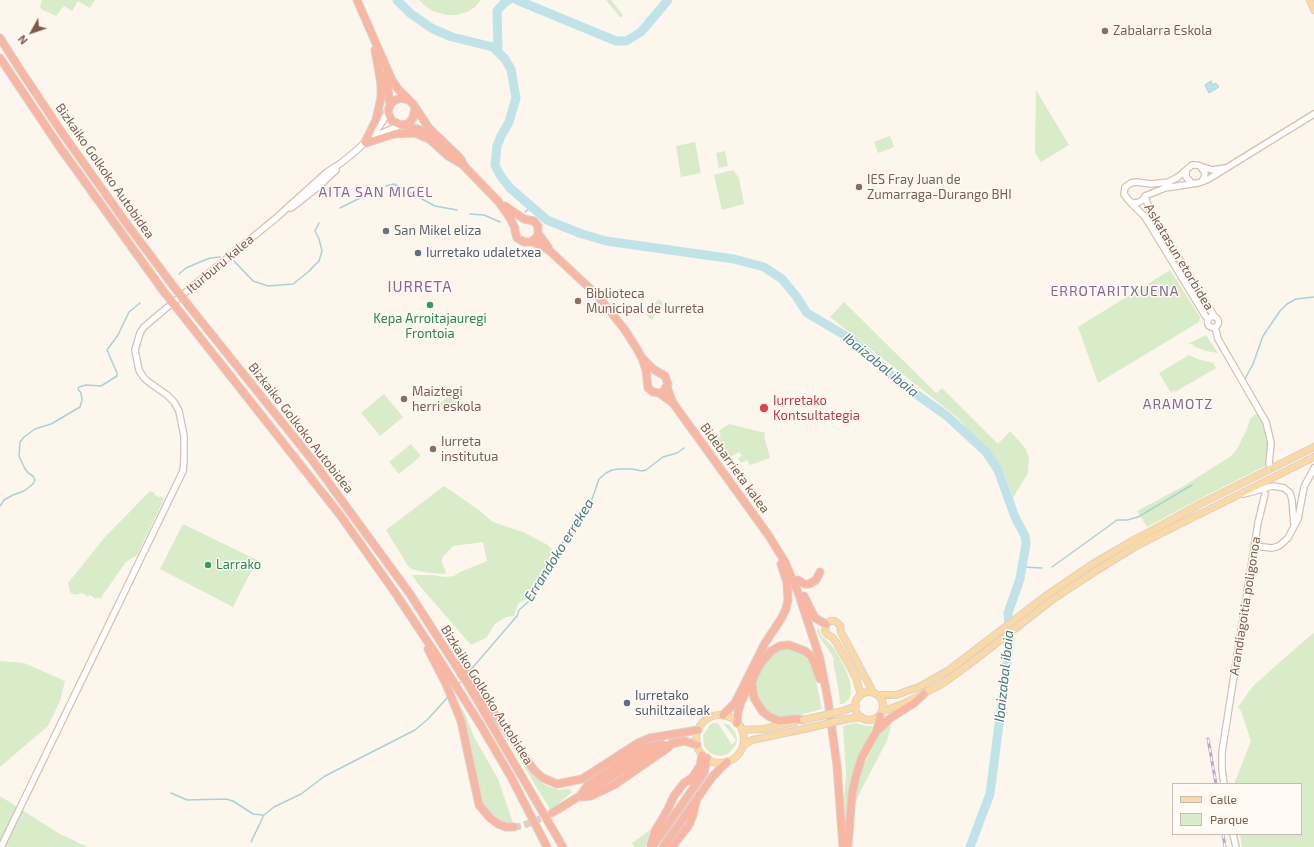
<!DOCTYPE html>
<html>
<head>
<meta charset="utf-8">
<style>
  body { margin:0 }
  #map { position:relative; width:1314px; height:847px; overflow:hidden; background:#fdf6ec; font-family:"Exo 2",sans-serif }
  canvas { display:block }
  .legend { position:absolute; left:1172px; top:783px; width:130px; height:52px; box-sizing:border-box; background:#fffaf3; border:1px solid #cabbb1; margin:0; padding:5px 7px; list-style:none; font-size:12px; color:#7a5c4d }
  .legend li { display:flex; align-items:center; gap:8px; height:20px }
  .legend b { width:20px; border:1px solid #cabbb1 }
  .north { position:absolute; left:12px; top:12px; width:40px; height:40px; -webkit-text-stroke:3px #fffaf3; paint-order:stroke; rotate:230deg; font-size:11px; font-weight:700; line-height:16px; text-align:center; color:#7a5c4d }
  .north::after { content:''; display:block; margin:auto; width:14px; height:18px; background:#7a5c4d; clip-path:polygon(50% 0,100% 100%,50% 72%,0 100%) }
</style>
</head>
<body>
<div id="map">
<canvas width="1314" height="847"></canvas>
<ul class="legend">
<li><b style="height:5px;background:#fbd9a5"></b>Calle</li>
<li><b style="height:11px;background:#d8ecc9"></b>Parque</li>
</ul>
<div class="north">N</div>
</div>
<script>
const c = document.querySelector('canvas').getContext('2d');
c.lineJoin = 'round';
function paint(path, color) { c.fillStyle = color; c.fill(path, 'evenodd'); }
const shape = rows => new Path2D(rows.map(r => 'M' + r).join(''));
function strokePath(path, color, width, dash) { c.strokeStyle = color; c.lineWidth = width; c.lineCap = dash ? 'butt' : 'round'; c.setLineDash(dash || []); c.stroke(path); }
function drawText(font, color, halo, rows, align = 'center') {
  c.font = font + ' "Exo 2",sans-serif'; c.lineWidth = 3; c.setLineDash([]); c.textBaseline = 'middle'; c.strokeStyle = halo; c.fillStyle = color; for (const [text, x, y, turn = 0] of rows) {
    c.save(); c.translate(x, y); c.rotate((+turn || 0) * Math.PI / 180); c.textAlign = isNaN(turn) ? turn : align; if (halo) c.strokeText(text, 0, 0); c.fillText(text, 0, 0); c.restore();
  }
}
paint(shape([
  [42,0,95,0,90,8,78,1,72,11,64,6,56,16,41,9,40,6],
  [419,0,481,0,475,7,467,12,457,15,447,15,432,11,423,4],
  [606,0,611,0,623,15,622,17,620,17],
  [1036,90,1069,145,1041,162,1035,153],
  [890,136,894,147,878,153,874,142],
  [695,142,701,173,681,177,676,146],
  [725,151,728,166,719,168,716,153],
  [733,170,739,178,744,204,722,210,714,175],
  [1170,270,1200,317,1199,322,1098,383,1078,327],
  [658,299,663,302,652,320,647,316],
  [844,302,934,391,937,393,942,388,998,444,1010,431,1021,443,1025,448,1029,457,1028,473,1013,498,1004,472,957,417,830,317],
  [1206,335,1218,353,1206,351,1195,347,1192,344,1188,344],
  [1189,355,1197,359,1213,363,1216,368,1175,392,1174,390,1171,393,1159,373],
  [455,391,462,399,446,413,439,404],
  [384,394,403,417,380,436,361,413],
  [1255,414,1262,415,1269,432,1269,464,1205,496,1147,527,1137,511,1184,486,1231,456,1237,449,1247,429,1250,419],
  [729,424,766,433,764,435,770,458,750,465,747,460,741,463,738,458,742,456,739,452,730,457,717,439,721,435,719,431],
  [411,444,421,456,399,474,389,462],
  [444,486,476,508,493,522,523,532,546,544,553,550,539,581,533,589,528,598,518,604,514,616,506,617,495,624,486,638,471,645,418,584,412,575,432,575,445,577,454,576,460,572,487,561,483,542,453,546,442,558,442,563,446,572,445,574,423,572,411,569,408,566,386,530],
  [150,491,155,493,154,494,159,498,160,496,164,499,137,555,126,562,100,599,97,597,96,599,90,595,88,597,83,593,74,595,70,592,68,583,105,537],
  [183,524,257,560,233,607,160,569],
  [818,627,821,635,834,648,845,668,850,681,851,694,849,699,843,704,840,704,839,692,833,661,834,659,828,649,820,638,817,631],
  [1313,633,1314,634,1314,847,1242,847,1240,834,1301,834,1301,784,1234,784,1251,741,1241,711,1238,707,1253,686],
  [777,650,789,650,796,651,804,656,810,662,815,676,822,709,785,719,778,719,770,715,759,702,755,686,757,677,769,656],
  [0,661,24,663,65,681,60,701,48,726,0,767],
  [451,689,465,714,474,737,498,779,513,823,507,823,499,820,491,815,485,807,480,796],
  [893,719,887,741,862,788,853,809,860,774,866,760,882,730],
  [713,723,718,723,732,745,736,740,723,723,729,725,735,732,737,739,736,745,728,754,721,756,715,755,710,753,704,746,703,735,710,725],
  [855,723,867,726,873,726,863,748,849,791,846,828,844,797,846,775,843,726],
  [500,725,529,769,537,778,545,785,558,790,570,789,572,792,551,810,535,785],
  [0,796,60,834,88,847,0,847],
  [650,830,646,847,634,847,632,843]
]), '#d8ecc9');
const water = shape([
  [1211,81,1212,83,1212,85,1216,83,1219,87,1209,93,1205,85,1211,81]
]);
paint(water, '#bfe3e8');
strokePath(water, '#a5d3da', 1);
strokePath(shape([
  [386,186,394,184,435,206,457,210],
  [340,208,366,195],
  [525,212,531,207],
  [470,214,484,215,500,222],
  [234,261,253,281,268,286,293,284,308,272,319,261,322,251,319,239,315,231,319,223],
  [179,274,186,268,200,262,210,258,220,257],
  [1245,379,1253,364,1263,336,1280,311,1287,304,1296,299,1314,297],
  [0,506,4,500,13,495,24,491,33,484,35,480,33,476,28,473,24,467,19,456,20,442,24,437,35,429,51,424,80,407,82,400,81,393,78,389,79,387,86,385,101,386,117,376,117,373,107,350,118,335,129,312,140,303],
  [1023,567,1042,568],
  [1052,567,1113,523,1117,520,1127,520,1138,517,1192,485],
  [468,673,517,616,519,610,529,601,541,583,550,561,591,502,599,479,606,473,612,470,619,469,632,469,642,471,646,470,663,457,677,453,684,448],
  [460,683,460,682],
  [171,793,187,800,226,799,233,801,253,814,263,815],
  [251,842,264,815,274,807,301,794,325,776,415,730,428,719,447,698]
]), '#a5d3da', 1.5);
strokePath(shape([
  [397,0,411,14,433,29,452,37,493,47,504,58,511,69,516,98,509,122,501,136,497,146,495,165,500,175,510,188,547,220,579,233,606,241,734,259,764,267,782,279,796,296,807,313,851,339,898,381,947,416,986,452,998,470,1015,517,1025,536,1026,544,1020,579,1008,613,1010,639,990,794,970,847],
  [517,0,616,41,626,41,641,32,668,0],
  [498,51,497,11,505,2,509,0]
]), '#bfe3e8', 9);
strokePath(shape([
  [514,827,522,826,549,815]
]), '#dcd0c4', 7, [7, 3.5]);
const secondary = shape([
  [374,138,380,134,401,125],
  [1200,166,1205,173,1204,178,1201,182],
  [1225,168,1212,170,1197,165,1192,165,1178,177,1169,182,1151,184,1136,182,1131,183,1125,187,1124,194,1130,202,1137,203,1143,200,1145,196,1165,188,1198,183,1207,180,1314,114],
  [1186,171,1186,177,1192,183],
  [1145,197,1151,212,1214,316],
  [1131,203,1145,217,1206,317,1209,319],
  [291,208,318,187,336,170],
  '1207.5 322a5.5 5.5 0 1 1 11 0a5.5 5.5 0 1 1-11 0Z',
  [1215,327,1218,339,1266,422,1271,443,1269,464],
  [1244,494,1273,486,1284,488,1290,493,1292,500,1294,524],
  [1255,546,1272,548,1279,546,1288,538,1298,519,1304,487,1314,468],
  [1224,784,1222,769,1222,752,1258,523,1265,494],
  [1233,834,1236,847],
  [1,847,183,471,184,461,184,436,179,411,174,402,167,395,150,383,144,378,139,370,135,350,140,333,144,327,164,310,276,218,327,172,341,163,357,150,376,131,383,121,388,110]
]);
const primary = shape([
  [1310,0,1314,10],
  [1151,531,1202,503,1314,447],
  [1154,537,1314,457],
  '855 706a14 14 0 1 1 28 0a14 14 0 1 1-28 0Z',
  [861,695,856,678,847,661,836,642,832,637,828,635,825,631,826,624,830,621,835,621,840,625,841,632,873,692],
  [879,695,896,695,907,691,919,687,949,670,1047,595,1091,565,1132,541],
  [843,711,856,706],
  [883,711,903,704,942,684,967,666,1052,600,1096,571,1133,548],
  '696 739a24 24 0 1 1 48 0a24 24 0 1 1-48 0Z',
  [847,719,861,717],
  [742,730,763,729,795,722],
  [743,746,752,740,804,729]
]);
const highway = shape([
  [357,0,392,80,398,89,413,104,429,128,460,158,465,167],
  [0,38,19,68,63,134,127,224,174,287],
  [0,58,59,146,164,292],
  [385,74,387,81,390,105],
  [409,100,400,98,392,102,389,108,388,113,392,121,401,125,408,124,413,118,415,108],
  [404,125,421,130,434,138],
  [365,142,376,120,381,98,381,84,375,50],
  [366,143,394,134,415,133,429,139,448,156,463,165],
  [462,164,498,201,510,218,515,228,515,231,517,238,524,242,531,242,537,237,538,233],
  [505,206,524,219,534,221,538,226,538,233,548,247],
  [531,242,541,245,551,252,597,295,625,330,637,349,642,358,646,370,648,388,653,392,659,393,673,403],
  [189,306,313,461,410,594,469,686,563,847],
  [180,312,340,515,396,594,439,659,480,724,511,777,547,847],
  [643,359,653,369,665,376,668,384,664,390],
  [667,387,673,403,769,536,785,562,799,595,820,659,828,700,837,766,843,847],
  [798,580,804,584,809,584,816,580,820,572],
  [804,596,815,618,826,624],
  [428,649,446,684,461,721,479,805,490,818,498,824,506,827,514,827],
  [460,664,534,770,543,778,557,784,582,779,638,743,650,738,698,730],
  [723,715,735,703,765,643,781,619,786,609,788,600,787,583,781,564],
  [803,720,797,719,779,721,770,717,763,712,754,698,752,683,754,676,761,663,771,651,780,646,789,645,805,651,811,656,815,665,820,679],
  [737,723,738,712,741,702,752,680],
  [879,729,889,719,914,703,924,694],
  [672,743,685,741,697,745],
  [690,781,700,766,702,755],
  [582,793,588,785,634,754,645,748,662,744],
  [582,797,591,796,614,785,669,747],
  [552,813,658,748,676,743],
  [651,845,655,831,668,809,674,796,684,783,693,777],
  [652,847,704,773,707,758],
  [663,847,713,776,727,762],
  [672,847,689,825,693,815,696,802],
  [848,847,852,794,856,776,862,757,876,732,879,723,880,716]
]);
strokePath(secondary, '#d6c0b0', 8);
strokePath(primary, '#dad1cd', 8);
strokePath(highway, '#dad1cd', 9);
strokePath(secondary, '#fff', 5.5);
strokePath(primary, '#fbd9a5', 6);
strokePath(highway, '#f7b7a3', 7);
const rail = shape([
  [1208,739,1216,784],
  [1223,834,1225,847]
]);
strokePath(rail, '#b9a8c9', 3);
strokePath(rail, '#fffaf3', 1.5, [4.5]);
const primaryBridge = shape([
  [1132,541,1151,531],
  [1133,548,1154,537],
  [803,720,843,711],
  [804,729,847,719]
]);
const highwayBridge = shape([
  [174,287,189,306],
  [164,292,180,312]
]);
strokePath(primaryBridge, '#dad1cd', 8, []);
strokePath(highwayBridge, '#dad1cd', 9, []);
strokePath(primaryBridge, '#fbd9a5', 6);
strokePath(highwayBridge, '#f7b7a3', 7);
for (const [x, y, r, color] of [
  [1105,31,4,"#8d6e63"],
  [859,187,4,"#8d6e63"],
  [386,231,4,"#6b7280"],
  [418,253,4,"#5c6f8a"],
  [578,301,4,"#8d6e63"],
  [430,305,4,"#2e9e5b"],
  [404,399,4,"#8d6e63"],
  [764,408,5,"#e0444e"],
  [433,449,4,"#8d6e63"],
  [208,565,4,"#2e9e5b"],
  [627,703,4,"#5c6f8a"]
]) { const dot = new Path2D(); dot.arc(x, y, r, 0, 2 * Math.PI); c.fillStyle = color; c.fill(dot); strokePath(dot, '#fffaf3', 1.5); }
drawText('13px', '#785e54', '#fffaf3', [
  ["Zabalarra Eskola",1113,31],
  ["IES Fray Juan de",867,180],
  ["Zumarraga-Durango BHI",867,195],
  ["Biblioteca",586,294],
  ["Municipal de Iurreta",586,309],
  ["Maiztegi",412,392],
  ["herri eskola",412,407],
  ["Iurreta",441,442],
  ["institutua",441,457]
], 'left');
drawText('13px', '#7a5c4d', '#fffaf3', [
  ["Bizkaiko Golkoko Autobidea",105,171,55],
  ["Askatasun etorbidea",1179,257,59],
  ["Iturburu kalea",220,264,-40],
  ["Bizkaiko Golkoko Autobidea",301,428,52],
  ["Bidebarrieta kalea",735,468,54],
  ["Arandiagoitia poligonoa",1245,606,-81],
  ["Bizkaiko Golkoko Autobidea",487,695,58]
]);
drawText('13px', '#5b616d', '#fffaf3', [
  ["San Mikel eliza",394,231]
], 'left');
drawText('13px', '#4e5e75', '#fffaf3', [
  ["Iurretako udaletxea",426,253],
  ["Iurretako",635,696],
  ["suhiltzaileak",635,711]
], 'left');
drawText('13px', '#27864d', '#fffaf3', [
  ["Kepa Arroitajauregi",430,319],
  ["Frontoia",430,334],
  ["Larrako",216,565,"left"]
]);
drawText('13px', '#be3a42', '#fffaf3', [
  ["Iurretako",773,401],
  ["Kontsultategia",773,416]
], 'left');
c.letterSpacing = '1px';
drawText('14px', '#846695', '#fffaf3', [
  ["AITA SAN MIGEL",376,192],
  ["ERROTARITXUENA",1115,291],
  ["ARAMOTZ",1178,404]
]);
c.letterSpacing = '0px';
drawText('italic 14px', '#437c86', '#fffaf3', [
  ["Ibaizabal ibaia",881,365,39],
  ["Errandoko errekea",559,550,-58],
  ["Ibaizabal ibaia",1004,676,-84]
]);
c.letterSpacing = '1px';
drawText('15px', '#846695', '#fffaf3', [
  ["IURRETA",420,287]
]);
c.letterSpacing = '0px';
</script>
</body>
</html>
